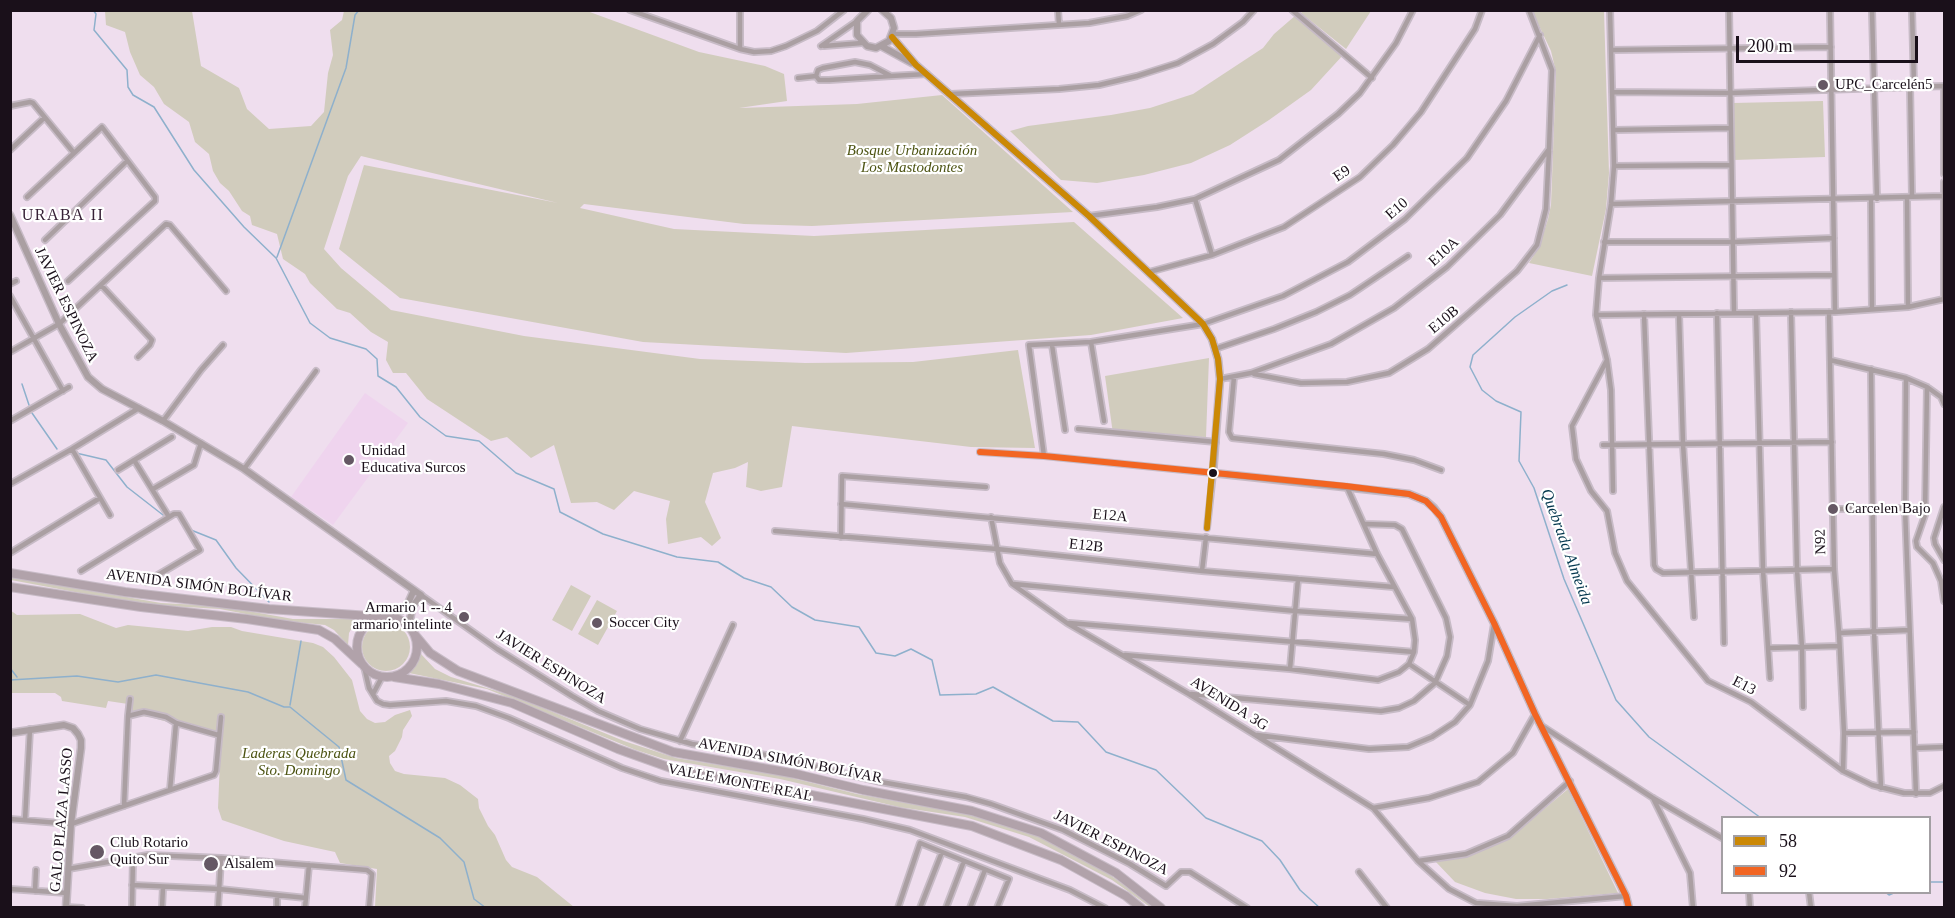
<!DOCTYPE html>
<html>
<head>
<meta charset="utf-8">
<style>
  body { margin:0 }
  #map { position:relative; width:1955px; height:918px; overflow:hidden; background:#efdeee; font-family:"Times New Roman",serif }
  canvas { display:block }
  .frame { position:absolute; inset:0; border:12px solid #1a101a; pointer-events:none }
  .legend { position:absolute; left:1721px; top:816px; width:210px; height:78px; box-sizing:border-box; background:#fff; border:2px solid #a39fa3; margin:0; padding:8px 10px; list-style:none; font-size:18px; color:#1a101a }
  .legend li { display:flex; align-items:center; gap:12px; height:30px }
  .legend b { width:30px; border:2px solid #a39fa3 }
  .scale { position:absolute; left:1736px; top:36px; width:182px; height:27px; box-sizing:border-box; border:3px solid #1a101a; border-top:0; padding-left:8px; font-size:18px; line-height:21px; white-space:nowrap; color:#1a101a; -webkit-text-stroke:4px #fff; paint-order:stroke }
</style>
</head>
<body>
<div id="map">
<canvas width="1955" height="918"></canvas>
<div class="frame"></div>
<ul class="legend">
<li><b style="height:8px;background:#cb8805"></b>58</li>
<li><b style="height:8px;background:#f26522"></b>92</li>
</ul>
<div class="scale">200 m</div>
</div>
<script>
const c = document.querySelector('canvas').getContext('2d');
c.lineJoin = 'round';
function paint(path, color) { c.fillStyle = color; c.fill(path, 'evenodd'); }
const shape = rows => new Path2D(rows.map(r => 'M' + r).join(''));
function strokePath(path, color, width, dash) { c.strokeStyle = color; c.lineWidth = width; c.lineCap = dash ? 'butt' : 'round'; c.setLineDash(dash || []); c.stroke(path); }
function drawText(font, color, halo, rows, align = 'center') {
  c.font = font + ' "Times New Roman",serif'; c.lineWidth = 4.5; c.setLineDash([]); c.textBaseline = 'middle'; c.strokeStyle = halo; c.fillStyle = color; for (const [text, x, y, turn = 0] of rows) {
    c.save(); c.translate(x, y); c.rotate((+turn || 0) * Math.PI / 180); c.textAlign = isNaN(turn) ? turn : align; if (halo) c.strokeText(text, 0, 0); c.fillText(text, 0, 0); c.restore();
  }
}
paint(shape([
  [365,393,408,423,333,525,291,497]
]), '#efd4ee');
paint(shape([
  [1303,10,1371,10,1371,11,1346,49,1301,13],
  [105,11,192,11,201,66,239,88,247,109,269,129,311,126,324,112,328,73,333,55,330,30,342,20,344,11,587,11,699,52,765,66,784,74,787,101,739,108,857,104,942,95,1073,212,812,226,744,224,584,204,580,208,674,229,814,236,1074,222,1183,318,1091,335,846,353,643,342,400,298,339,249,364,165,558,203,361,156,348,176,324,249,341,268,391,310,524,336,700,359,805,363,913,362,1018,350,1035,448,971,447,792,426,782,487,761,491,746,487,748,462,735,468,713,473,705,502,721,538,712,546,701,537,668,544,666,519,670,501,634,491,614,510,597,502,571,503,554,445,531,458,507,437,491,441,427,399,406,373,393,373,386,360,388,342,371,332,350,313,337,309,310,283,305,274,283,259,277,234,252,225,250,216,242,211,229,191,220,183,213,171,209,154,195,142,189,122,164,104,154,87,140,75,130,52,125,32,106,25],
  [1532,11,1604,11,1609,173,1606,209,1592,276,1529,263,1539,247,1548,219,1551,205,1556,72,1551,51],
  [1296,15,1344,54,1311,90,1269,120,1230,145,1191,163,1144,175,1097,183,1061,180,1010,131,1028,126,1111,115,1150,108,1193,94,1263,48,1274,34],
  [1823,101,1825,157,1734,160,1733,103],
  [1209,358,1206,437,1113,434,1105,376],
  [11,577,161,603,220,606,293,619,357,619,349,633,348,645,334,630,325,625,277,620,220,609,152,605,123,601,11,580],
  [571,585,591,596,572,631,552,620],
  [597,600,617,611,598,645,578,634],
  [10,610,17,615,80,614,116,628,128,625,188,631,212,627,231,627,242,631,313,643,323,647,334,657,352,680,360,711,367,719,375,723,385,722,395,715,410,710,412,716,403,730,402,737,395,751,389,756,390,763,395,771,404,774,445,778,460,785,478,799,479,808,488,826,495,835,506,860,512,867,537,877,574,907,375,907,377,869,340,863,335,852,284,841,222,820,218,808,221,737,150,717,132,715,132,708,128,708,128,704,108,701,106,708,62,701,61,697,55,693,11,693],
  '362 647a24 24 0 1 1 48 0a24 24 0 1 1-48 0Z',
  [421,654,435,669,451,677,516,697,624,741,676,758,780,775,857,794,966,814,1030,833,1048,840,1094,864,1156,907,1150,907,1112,880,1029,837,965,817,899,807,780,779,664,759,636,750,487,689,409,673,417,664],
  [1568,789,1618,893,1547,899,1516,899,1485,893,1455,882,1435,861,1475,854,1512,836]
]), '#d1ccbd');
strokePath(shape([
  [93,10,96,14,94,30,127,70,128,87,133,95,154,107,194,170,244,227,276,258,310,323,330,338,366,349,377,359,378,376,396,387,420,417,446,436,479,441,516,473,554,489,560,512,603,534,677,557,718,562,744,578,771,587,792,607,815,620,859,627,876,653,895,656,911,649,932,660,940,695,976,694,993,687,1053,721,1078,722,1106,752,1156,770,1206,818,1262,841,1280,860,1300,890,1320,908],
  [277,257,346,68,355,15,359,10],
  [1567,285,1552,291,1515,317,1473,355,1470,367,1482,390,1496,401,1521,412,1519,461,1534,488,1564,579,1616,700,1649,737,1761,818],
  [22,384,29,405],
  [32,413,57,449],
  [76,453,106,460,127,487,163,515],
  [191,530,216,540,236,568,269,602],
  [10,668,17,677],
  [10,680,77,676,118,682,156,675,248,692,284,707,290,707,339,747,346,780,440,838,464,862,474,899,486,908],
  [290,705,301,641],
  [1930,882,1944,882],
  [1885,892,1889,895,1896,892]
]), '#8eb0cc', 1.5);
const minor = shape([
  [630,10,740,49,754,52,771,51,786,46,817,31,844,10],
  [740,10,740,49],
  [1058,10,1059,25],
  [1292,10,1372,78],
  [1610,10,1614,166,1611,204,1599,278,1596,315,1607,360,1611,390,1613,491],
  [1729,10,1734,313],
  [1830,10,1835,312],
  [1872,10,1877,199],
  [1912,10,1914,86],
  [893,34,916,34,1089,23,1127,16,1141,10],
  [821,46,857,21],
  [824,46,862,43],
  [1612,50,1831,47],
  [816,76,818,70,823,68,855,62,870,65,891,76,927,74],
  [798,78,816,76,819,80,829,80,891,76],
  [1910,86,1912,196],
  [1944,86,1944,174],
  [1612,92,1730,93,1944,86],
  [951,94,1059,89,1099,85,1137,76,1178,63,1213,44,1243,22,1254,10],
  [10,106,30,102,33,103,74,153],
  [1614,130,1731,128],
  [10,150,44,118],
  [1614,166,1731,165],
  [27,197,102,127,155,197,155,201,68,281],
  [1907,197,1908,307],
  [1195,199,1212,255],
  [1871,199,1872,309],
  [1611,204,1944,196],
  [1089,216,1157,207,1195,199,1279,160,1338,114,1360,93,1396,43,1413,10],
  [45,240,127,161],
  [1604,242,1734,242,1834,238],
  [1149,272,1212,255,1284,227,1360,177,1393,145,1421,112,1475,29,1482,10],
  [1599,278,1834,275],
  [10,284,16,281],
  [101,285,152,340,150,345,138,357],
  [10,296,63,391],
  [1944,299,1944,182],
  [1791,312,1797,569,1802,648,1803,707],
  [1829,312,1834,569,1839,633,1844,733,1843,771],
  [1717,313,1724,643],
  [1756,313,1763,570,1770,678],
  [1644,314,1654,565,1656,569,1663,573,1834,569],
  [1679,314,1683,444,1694,617],
  [1596,315,1835,312,1908,307,1944,299],
  [1091,342,1104,421],
  [1052,345,1065,430],
  [1215,349,1274,329,1316,312,1350,295,1408,256],
  [10,352,59,324,166,224,170,225,226,291],
  [1607,360,1572,426,1576,459,1591,491,1607,511,1615,553,1627,581,1708,681,1751,702,1843,771,1872,785,1904,793,1930,793,1944,786],
  [1830,360,1906,378,1927,387,1941,397,1944,404],
  [1871,369,1874,631,1881,788],
  [1254,374,1301,383,1347,382,1389,373,1428,349,1517,271,1537,245,1546,209,1549,151],
  [1234,377,1229,432,1232,438,1384,454,1414,460,1441,470],
  [1906,378,1905,508,1916,794],
  [1220,379,1251,373,1331,344,1394,308,1447,267,1500,215,1549,149,1552,70,1529,10],
  [1927,387,1925,515,1916,541,1917,547,1933,563,1941,581,1944,601],
  [10,421,69,387],
  [163,421,201,370,223,345],
  [1078,429,1216,442],
  [1603,445,1832,442],
  [72,449,110,515],
  [980,452,1044,456,1213,473,1207,528],
  [1044,456,1029,345,1091,342,1203,324,1283,296,1348,262,1405,219,1467,158,1506,101,1540,35],
  [134,460,169,517],
  [244,469,316,371],
  [118,470,172,437],
  [10,484,72,449,139,408],
  [153,489,194,465,201,443],
  [841,504,1377,554],
  [1944,507,1934,538,1935,544,1944,560],
  [1833,509,1905,508],
  [991,517,1000,563,1012,584,1067,623,1189,694,1373,808,1418,861,1449,889,1476,903,1517,906,1626,896],
  [775,531,997,549,1202,571,1394,587],
  [841,537,842,476,986,487],
  [10,553,100,498],
  [81,571,174,514,179,514,200,550,146,582],
  [1202,571,1206,537],
  [1014,584,1295,611,1412,619],
  [421,595,497,649,572,696,598,711,640,729,692,744,766,755,881,782,966,797,991,804,1063,830,1130,864,1166,886,1181,872,1190,872,1247,908],
  [1069,623,1414,652],
  [1839,633,1909,630],
  [1769,648,1839,646],
  [1125,655,1290,669,1378,680,1399,672,1409,664,1414,652,1415,640,1412,619,1377,554,1347,487],
  [1409,664,1470,705],
  [364,666,369,688,377,701,383,704,390,705,446,701,476,706,509,718,622,768,661,781,863,819,910,830,1070,890,1105,908],
  [1290,669,1298,579],
  [373,694,382,677],
  [1191,694,1381,711,1399,708,1414,701,1435,683,1447,656,1450,637,1446,618,1402,529,1395,525,1365,524],
  [128,716,130,699],
  [1542,726,1653,798,1722,838],
  [1844,733,1914,732],
  [1257,735,1369,749,1408,747,1432,737,1455,722,1470,705,1488,661,1494,624],
  [680,741,733,625],
  [1915,748,1944,747],
  [170,790,176,723],
  [1653,798,1690,873,1693,908],
  [124,806,128,716,144,712,153,714,166,717,176,723,218,735],
  [1373,808,1429,798,1478,782,1513,753,1535,714],
  [10,819,71,824,214,775,216,771,221,717],
  [25,820,30,729],
  [1418,861,1466,854,1508,836,1570,781],
  [68,869,148,855,221,858,367,870,372,874,369,908],
  [1359,872,1387,908],
  [132,885,219,889,306,898],
  [10,889,67,893],
  [35,891,36,870],
  [1749,892,1750,908],
  [1809,892,1811,908],
  [66,907,82,908],
  [132,908,133,857],
  [162,908,163,887],
  [218,908,221,858],
  [277,908,277,896],
  [305,908,309,865],
  [898,908,920,843,1009,879,997,908],
  [920,908,942,852],
  [946,908,964,861],
  [970,908,985,870]
]);
const tertiary = shape([
  [868,10,857,21,857,35,867,46,876,48,889,41,894,28,891,18,882,10],
  [892,37,916,65,1089,216,1203,324,1212,339,1218,359,1220,379,1213,473,1409,494,1426,501,1434,508,1441,517,1494,623,1535,714,1626,896,1629,908],
  [881,46,912,63],
  [10,215,59,324,88,377,102,389,163,421,244,469,418,593,421,595,412,607,409,627],
  [390,617,406,608,414,590],
  [10,733,64,725,73,728,78,734,81,740,81,748,71,824,66,908]
]);
const trunk = shape([
  [10,573,125,592,269,609,384,617],
  [10,587,141,607,247,619,319,630,335,639,362,664],
  '357 647a30 30 0 1 1 60 0a30 30 0 1 1-60 0Z',
  [415,635,430,653,458,671,673,752,796,774,863,790,972,811,1041,833,1116,873,1161,908],
  [394,677,439,684,512,703,618,749,671,768,972,826,1061,860,1126,896,1141,908]
]);
strokePath(minor, '#c7bbc6', 8);
strokePath(tertiary, '#c7bbc6', 9);
strokePath(trunk, '#c7bbc6', 10);
strokePath(minor, '#aa9fa2', 4.5);
strokePath(tertiary, '#aa9fa2', 6);
strokePath(trunk, '#b1a2aa', 8);
strokePath(shape([
  [892,37,916,65,1089,216,1203,324,1212,339,1218,359,1220,379,1207,528]
]), '#cb8805', 6);
strokePath(shape([
  [980,452,1044,456,1346,486,1409,494,1426,501,1441,517,1494,623,1535,714,1626,896,1629,908]
]), '#f26522', 6);
for (const [x, y, r, color] of [
  [1823,85,6,"#655864"],
  [349,460,6,"#655864"],
  [1213,473,5,"#1a101a"],
  [1833,509,6,"#655864"],
  [464,617,6,"#655864"],
  [597,623,6,"#655864"],
  [97,852,8,"#655864"],
  [211,864,8,"#655864"]
]) { const dot = new Path2D(); dot.arc(x, y, r, 0, 2 * Math.PI); c.fillStyle = color; c.fill(dot); strokePath(dot, '#fff', 2); }
drawText('15px', '#1a101a', '#fff', [
  ["UPC_Carcelén5",1835,85],
  ["Unidad",361,451],
  ["Educativa Surcos",361,468],
  ["Carcelen Bajo",1845,509],
  ["Armario 1 -- 4",452,608,"right"],
  ["armario intelinte",452,625,"right"],
  ["Soccer City",609,623],
  ["Club Rotario",110,843],
  ["Quito Sur",110,860],
  ["Alsalem",224,864]
], 'left');
drawText('italic 15px', '#4d5413', '#fff', [
  ["Bosque Urbanización",912,151],
  ["Los Mastodontes",912,168],
  ["Laderas Quebrada",299,754],
  ["Sto. Domingo",299,771]
]);
drawText('15px', '#1a101a', '#fff', [
  ["E9",1342,174,-34],
  ["E10",1397,209,-41],
  ["E10A",1444,252,-42],
  ["JAVIER ESPINOZA",66,305,64],
  ["E10B",1444,320,-40],
  ["E12A",1110,516,5],
  ["N92",1821,542,-91],
  ["E12B",1086,546,6],
  ["AVENIDA SIMÓN BOLÍVAR",199,586,7],
  ["JAVIER ESPINOZA",551,667,32],
  ["E13",1744,686,27],
  ["AVENIDA 3G",1229,704,32],
  ["AVENIDA SIMÓN BOLÍVAR",790,761,11],
  ["VALLE MONTE REAL",740,783,11],
  ["GALO PLAZA LASSO",62,820,-85],
  ["JAVIER ESPINOZA",1111,843,27]
]);
c.letterSpacing = '1.5px';
drawText('16px', '#372137', '#fff', [
  ["URABA II",63,216]
]);
c.letterSpacing = '0px';
drawText('italic 16px', '#04374e', '#fff', [
  ["Quebrada Almeida",1566,547,70]
]);
</script>
</body>
</html>
